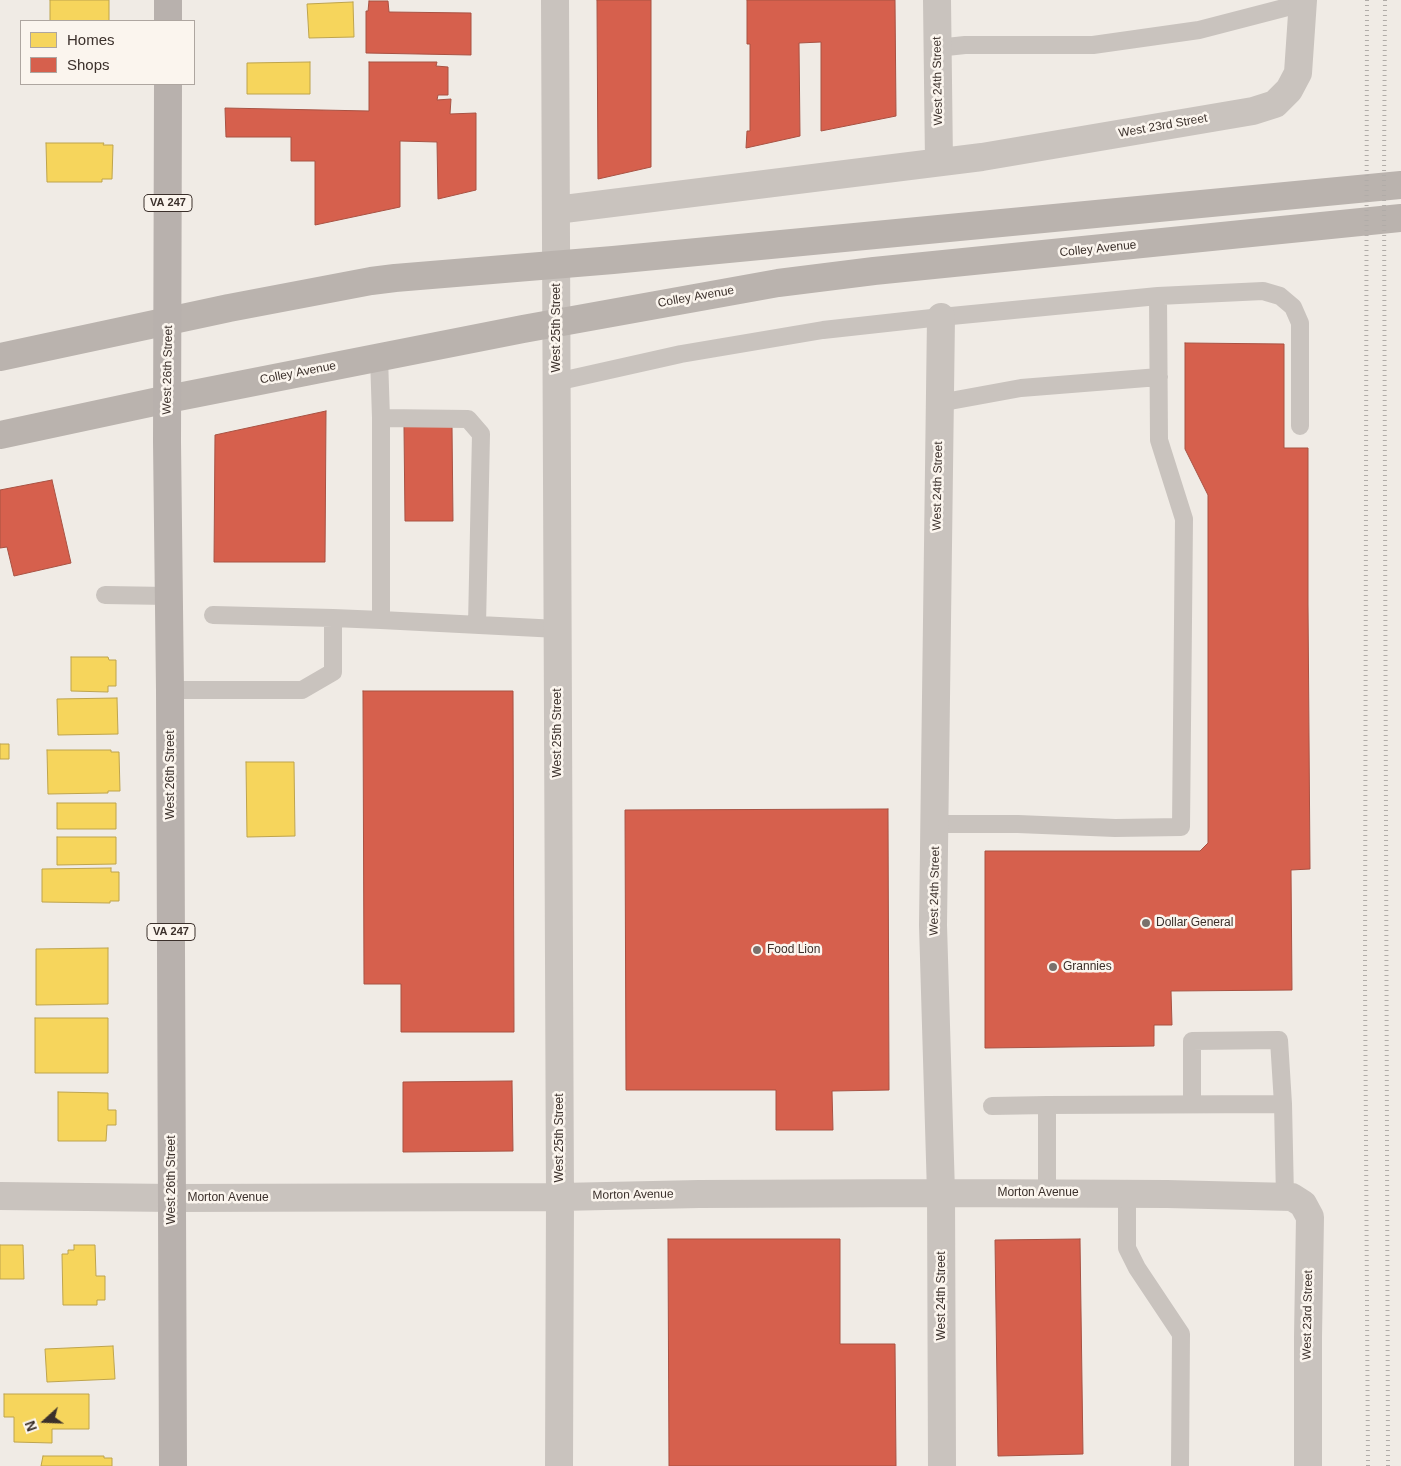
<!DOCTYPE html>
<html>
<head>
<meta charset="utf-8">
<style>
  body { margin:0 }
  #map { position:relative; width:1401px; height:1466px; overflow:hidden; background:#f0ebe5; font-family:Arial,sans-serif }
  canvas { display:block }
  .legend { position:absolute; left:20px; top:20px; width:175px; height:65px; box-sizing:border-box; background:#fbf5ee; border:1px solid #aea6a0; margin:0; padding:6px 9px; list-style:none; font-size:15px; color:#3b302b }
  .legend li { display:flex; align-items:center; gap:10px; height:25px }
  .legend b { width:25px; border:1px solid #aea6a0 }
  .north { position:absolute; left:20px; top:1396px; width:50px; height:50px; -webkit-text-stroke:4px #fbf5ee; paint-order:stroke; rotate:250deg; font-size:14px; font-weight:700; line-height:20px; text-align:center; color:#3b302b }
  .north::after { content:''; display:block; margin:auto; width:18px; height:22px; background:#3b302b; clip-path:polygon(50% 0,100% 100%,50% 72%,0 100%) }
</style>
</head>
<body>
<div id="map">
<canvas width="1401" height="1466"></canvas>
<ul class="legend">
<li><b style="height:14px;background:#f6d55c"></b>Homes</li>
<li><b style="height:14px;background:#d6604d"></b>Shops</li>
</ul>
<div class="north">N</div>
</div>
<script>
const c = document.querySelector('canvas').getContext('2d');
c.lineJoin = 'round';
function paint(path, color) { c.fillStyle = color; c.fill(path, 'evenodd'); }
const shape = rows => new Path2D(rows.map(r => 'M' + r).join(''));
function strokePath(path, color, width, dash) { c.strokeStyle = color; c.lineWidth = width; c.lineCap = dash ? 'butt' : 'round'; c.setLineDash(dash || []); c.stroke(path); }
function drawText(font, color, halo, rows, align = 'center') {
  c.font = font + ' Arial,sans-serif'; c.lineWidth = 5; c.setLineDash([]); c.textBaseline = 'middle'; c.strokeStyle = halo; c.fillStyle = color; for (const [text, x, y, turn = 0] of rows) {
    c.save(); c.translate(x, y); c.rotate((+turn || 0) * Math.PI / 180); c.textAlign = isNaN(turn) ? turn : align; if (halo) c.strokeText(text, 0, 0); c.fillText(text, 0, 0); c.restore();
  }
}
const homes = shape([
  [50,0,109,0,109,21,50,21,50,0],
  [353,2,354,37,309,38,307,4,353,2],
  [310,62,310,94,247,94,247,63,310,62],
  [46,143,104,143,103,145,113,145,112,179,102,179,102,182,47,182,46,143],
  [71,657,108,657,109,660,116,660,116,686,108,686,108,692,71,691,71,657],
  [117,698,118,734,58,735,57,699,117,698],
  [0,744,9,744,9,759,0,759,0,744],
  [47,750,111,750,111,752,119,752,120,791,108,791,108,793,48,794,47,750],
  [246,762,294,762,295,836,247,837,246,762],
  [57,803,116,803,116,829,57,829,57,803],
  [57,837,116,837,116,864,57,865,57,837],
  [111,868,111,872,119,872,119,901,110,901,110,903,42,902,42,869,111,868],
  [108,948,108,1004,36,1005,36,949,108,948],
  [35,1018,108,1018,108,1073,35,1073,35,1018],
  [58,1092,108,1093,108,1110,116,1110,116,1125,107,1125,106,1141,58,1141,58,1092],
  [0,1245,23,1245,24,1279,0,1279,0,1245],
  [74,1245,95,1245,96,1276,105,1276,105,1300,97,1300,97,1305,63,1305,62,1254,68,1254,68,1250,74,1250,74,1245],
  [113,1346,115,1379,47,1382,45,1349,113,1346],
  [4,1394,89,1394,89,1429,52,1429,52,1443,14,1442,14,1417,4,1417,4,1394],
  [43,1456,104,1456,104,1458,112,1458,112,1466,41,1466,43,1456]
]);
paint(homes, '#f6d55c');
strokePath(homes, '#bea44d', 1);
const shops = shape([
  [597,0,651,0,651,167,598,179,597,0],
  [747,0,895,0,896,116,821,131,821,42,799,43,800,136,746,148,747,131,750,131,750,44,747,44,747,0],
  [369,1,388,1,389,12,471,13,471,55,366,53,366,11,368,11,369,1],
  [369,62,437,62,436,66,448,67,448,95,438,95,437,100,451,99,450,114,476,113,476,190,438,199,437,142,400,141,400,207,315,225,315,161,291,161,291,137,226,137,225,108,369,111,369,62],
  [1185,343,1284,344,1284,448,1308,448,1308,604,1310,869,1291,870,1292,990,1171,991,1172,1025,1154,1025,1154,1046,985,1048,985,851,1200,851,1208,843,1208,495,1185,449,1185,343],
  [326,411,325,562,214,562,215,435,326,411],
  [404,426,452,426,453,521,405,521,404,426],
  [52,480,71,563,14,576,7,547,0,548,0,490,52,480],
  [363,691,513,691,514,1032,401,1032,401,984,364,984,363,691],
  [888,809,889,1090,832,1091,833,1130,776,1130,776,1090,626,1090,625,810,888,809],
  [512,1081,513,1151,403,1152,403,1082,512,1081],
  [668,1239,840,1239,840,1344,895,1344,896,1466,669,1466,668,1239],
  [1080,1239,1083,1454,998,1456,995,1240,1080,1239]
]);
paint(shops, '#d6604d');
strokePath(shops, '#a85243', 1);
strokePath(shape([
  [937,48,965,45,1093,45,1199,30,1303,3],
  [379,357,381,418,381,620,558,629],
  [556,382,681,354,823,330,941,317,1158,296,1263,291,1280,296,1293,307,1300,323,1300,426],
  [939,403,1021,388,1159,377],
  [381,418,468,419,481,434,477,625],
  [105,595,168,596],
  [333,618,381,620],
  [170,690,302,690,333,672,333,618,213,615],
  [936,824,1018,824,1115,828,1181,827,1184,519,1159,440,1158,296],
  [1192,1104,1192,1041,1279,1040,1283,1104],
  [1047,1105,1283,1104,1285,1197],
  [992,1106,1047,1105,1047,1193],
  [1127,1193,1127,1248,1137,1268,1181,1334,1180,1466]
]), '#c9c3be', 18);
strokePath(shape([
  [555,0,560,1197,559,1466],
  [937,0,939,162],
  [556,210,982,157,1253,111,1275,104,1289,90,1298,73,1303,0],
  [941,317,933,925,941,1193,942,1466],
  [0,1196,173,1198,560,1197,699,1194,941,1193,1167,1194,1292,1197,1303,1204,1310,1217,1308,1337,1308,1466]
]), '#c9c3be', 28);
strokePath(shape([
  [0,357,229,308,371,281,395,278,613,260,1401,185],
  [0,435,168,399,523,329,778,283,874,271,1401,218]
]), '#bab3ae', 28);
strokePath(shape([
  [168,21,168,0],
  [168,84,167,442,170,690,173,1466]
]), '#b8b1ad', 28);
strokePath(shape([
  [1367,0,1365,978,1368,1466],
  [1385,0,1384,182,1388,1466]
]), '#b1aca8', 4, [1, 4]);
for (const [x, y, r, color] of [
  [1146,923,5,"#7a716c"],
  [757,950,5,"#7a716c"],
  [1053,967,5,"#7a716c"]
]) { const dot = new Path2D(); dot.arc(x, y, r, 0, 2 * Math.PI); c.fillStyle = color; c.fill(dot); strokePath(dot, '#fbf5ee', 2); }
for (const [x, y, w] of [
  [168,203,48],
  [171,932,48]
]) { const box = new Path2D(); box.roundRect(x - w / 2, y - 8.5, w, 17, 4); c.fillStyle = '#fbf5ee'; c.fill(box); strokePath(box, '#3b302b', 1); }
drawText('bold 11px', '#3b302b', null, [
  ["VA 247",168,203],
  ["VA 247",171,932]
]);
drawText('12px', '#3b302b', '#fbf5ee', [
  ["West 24th Street",938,81,-91],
  ["West 23rd Street",1163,126,-10],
  ["Colley Avenue",1098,249,-6],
  ["Colley Avenue",696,297,-10],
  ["West 25th Street",557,328,-90],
  ["West 26th Street",168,370,-89],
  ["Colley Avenue",298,373,-11],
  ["West 24th Street",938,486,-89],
  ["West 25th Street",558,733,-90],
  ["West 26th Street",171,775,-90],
  ["West 24th Street",935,891,-89],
  ["West 25th Street",560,1138,-90],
  ["West 26th Street",172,1180,-90],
  ["Morton Avenue",1038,1193],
  ["Morton Avenue",633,1195,-1],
  ["Morton Avenue",228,1198],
  ["West 24th Street",942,1296,-90],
  ["West 23rd Street",1308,1315,-89]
]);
drawText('12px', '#3b302b', '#fbf5ee', [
  ["Dollar General",1156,923],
  ["Food Lion",767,950],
  ["Grannies",1063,967]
], 'left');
</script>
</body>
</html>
